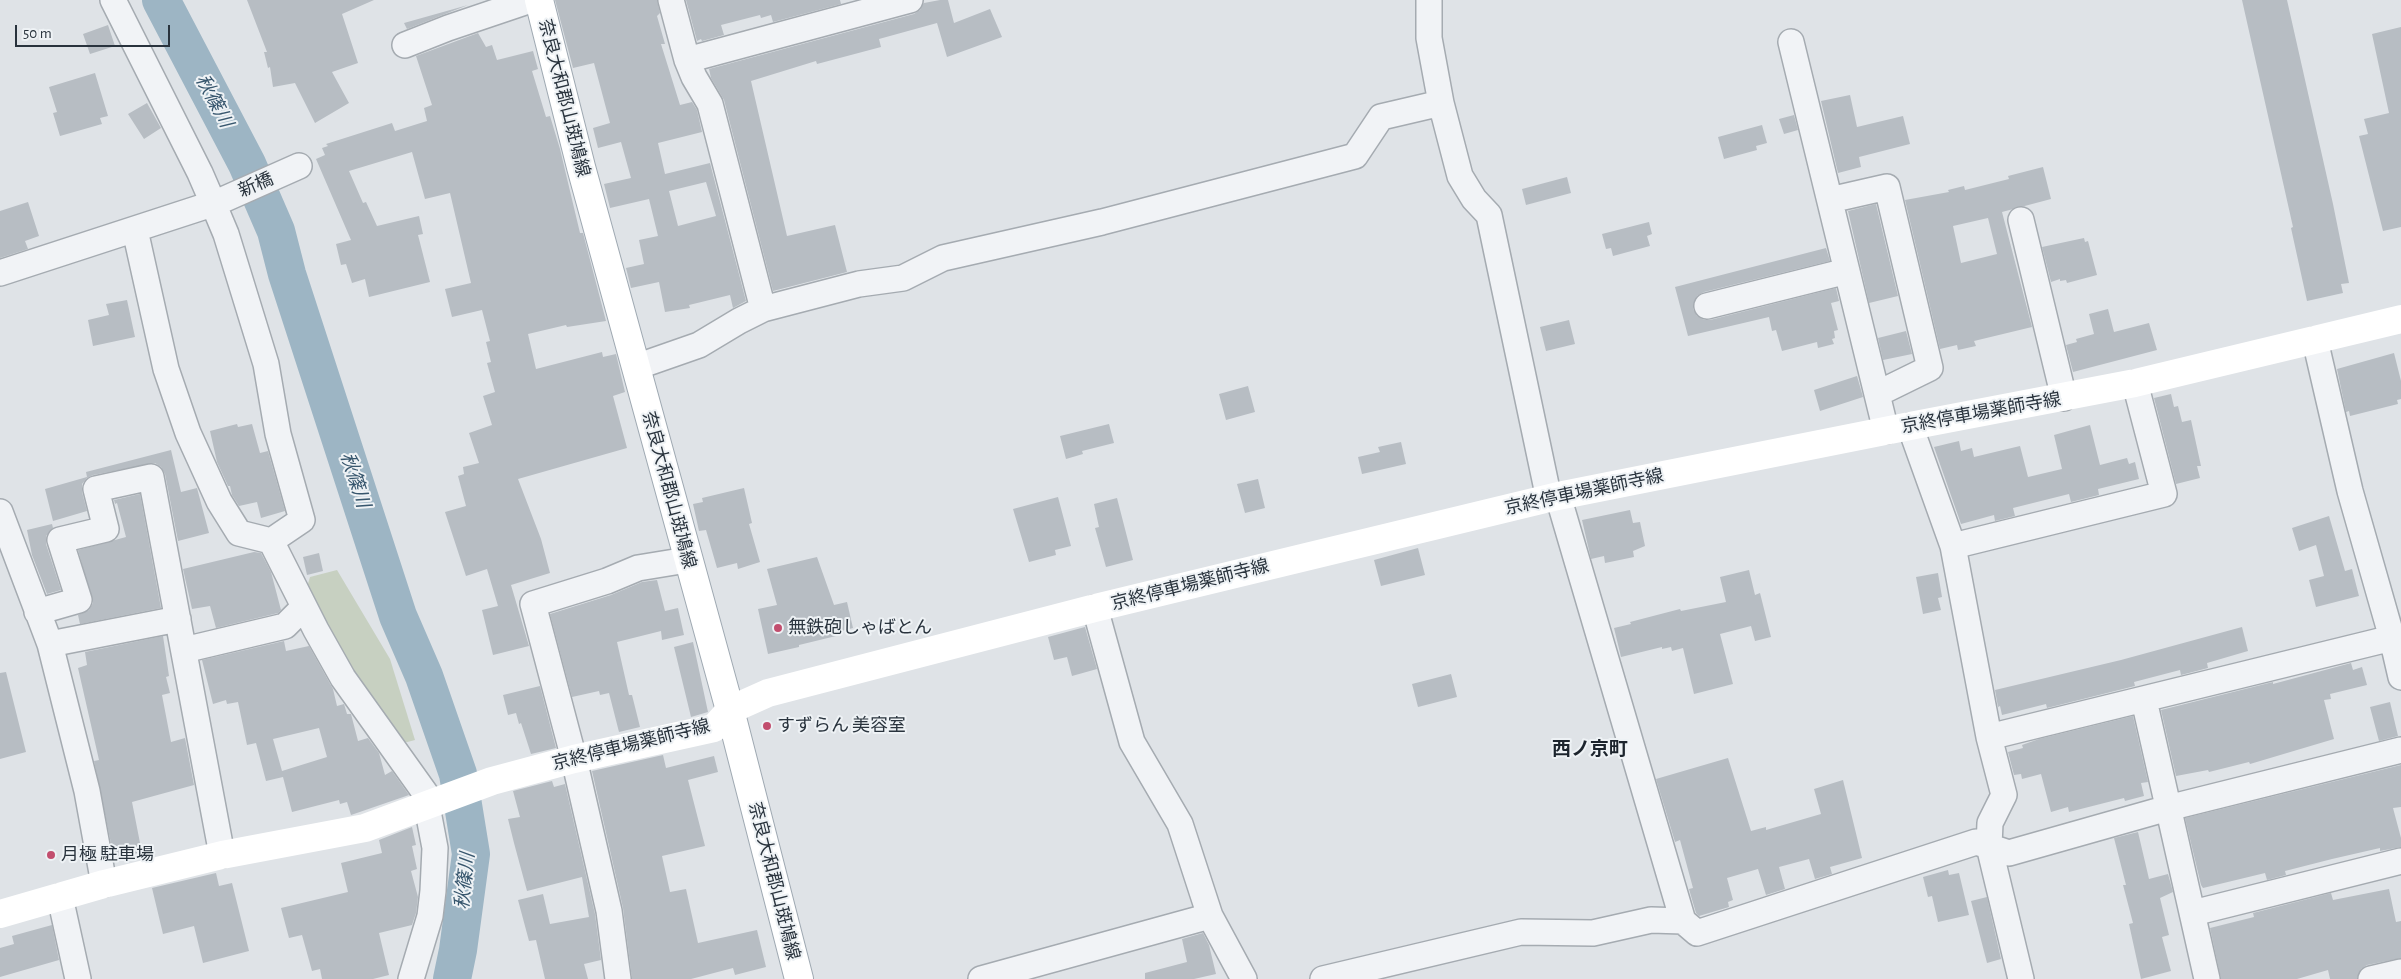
<!DOCTYPE html>
<html>
<head>
<meta charset="utf-8">
<style>
  body { margin:0 }
  #map { position:relative; width:2401px; height:979px; overflow:hidden; background:#dfe3e7; font-family:"Alegreya Sans",sans-serif }
  canvas { display:block }
  .scale { position:absolute; left:15px; top:25px; width:155px; height:22px; box-sizing:border-box; border:2px solid #29333d; border-top:0; padding-left:6px; font-size:15px; line-height:18px; white-space:nowrap; color:#29333d; -webkit-text-stroke:4px #eef2f5; paint-order:stroke }
</style>
</head>
<body>
<div id="map">
<canvas width="2401" height="979"></canvas>
<div class="scale">50 m</div>
</div>
<script>
const c = document.querySelector('canvas').getContext('2d');
c.lineJoin = 'round';
function paint(path, color) { c.fillStyle = color; c.fill(path, 'evenodd'); }
const shape = rows => new Path2D(rows.map(r => 'M' + r).join(''));
function strokePath(path, color, width, dash) { c.strokeStyle = color; c.lineWidth = width; c.lineCap = dash ? 'butt' : 'round'; c.setLineDash(dash || []); c.stroke(path); }
function drawText(font, color, halo, rows, align = 'center') {
  c.font = font + ' "Alegreya Sans","Noto Sans JP",sans-serif'; c.lineWidth = 4; c.setLineDash([]); c.textBaseline = 'middle'; c.strokeStyle = halo; c.fillStyle = color; for (const [text, x, y, turn = 0] of rows) {
    c.save(); c.translate(x, y); c.rotate((+turn || 0) * Math.PI / 180); c.textAlign = isNaN(turn) ? turn : align; if (halo) c.strokeText(text, 0, 0); c.fillText(text, 0, 0); c.restore();
  }
}
paint(shape([
  [337,570,390,659,415,740,400,744,350,672,307,587,310,577]
]), '#c7d0c1');
strokePath(shape([
  [161,0,247,164,276,231,287,274,398,616,424,676,458,774,471,854,458,950,452,979]
]), '#9db5c4', 38);
paint(shape([
  [247,0,374,0,342,14,358,63,332,72,349,103,315,123,295,83,273,87,270,67,268,68,264,52,267,52],
  [555,0,657,0,660,13,657,16,665,44,661,44,680,105,692,102,697,110,702,132,658,143,665,174,710,163,746,301,733,308,730,295,689,305,690,308,665,312,659,282,631,288,626,268,644,264,639,240,658,236,649,199,610,208,604,184,631,178,621,142,598,148,593,128,610,123,594,63,573,68],
  [706,182,716,216,678,226,669,191],
  [686,0,840,0,841,4,773,22,771,15,761,18,760,15,721,25,724,35,702,41,701,39,697,41],
  [940,0,948,0,954,23,990,9,1002,37,947,57,937,23,879,39,881,47,817,64,816,61,751,81,787,236,835,225,847,272,773,291,724,100,711,78,709,69,914,14,920,10,924,3],
  [2242,0,2287,0,2333,204,2349,283,2341,284,2343,293,2307,301,2291,228,2293,227],
  [468,5,407,29,404,23],
  [108,25,115,46,90,54,83,34],
  [2401,27,2401,227,2383,231,2359,136,2368,134,2364,119,2389,113,2372,34],
  [478,33,486,47,492,45,497,60,533,51,538,69,532,71,546,117,550,116,560,149,580,233,583,233,606,321,567,327,566,325,528,334,536,369,602,352,603,357,616,354,625,392,613,396,627,448,518,479,541,539,550,573,511,585,529,646,493,655,482,610,498,606,487,569,466,576,445,512,466,506,458,476,464,474,463,467,479,463,469,433,492,425,483,396,495,392,487,363,491,362,486,342,490,341,482,310,452,317,445,289,471,283,450,193,425,199,412,152,349,171,363,203,366,202,377,226,419,216,423,234,418,235,430,282,369,297,365,279,352,283,346,264,341,265,336,244,351,240,316,159,325,155,322,148,328,146,326,144,392,123,395,131,427,121,424,108,432,105,416,56],
  [95,73,108,116,100,118,102,124,60,136,53,113,57,112,49,87],
  [1850,95,1857,127,1903,116,1910,144,1859,157,1861,167,1838,173,1821,101],
  [147,103,161,128,144,139,128,114],
  [1794,115,1798,130,1784,134,1779,119],
  [1762,125,1767,143,1756,146,1757,150,1724,159,1718,137],
  [2043,167,2051,199,2002,212,2032,327,1974,341,1976,346,1958,350,1957,345,1940,349,1905,200,1949,192,1948,190,1964,186,1965,190,2009,179,2008,176],
  [1988,218,1997,254,1961,263,1953,226],
  [1567,177,1571,193,1526,205,1522,189],
  [28,202,39,236,25,241,28,249,0,258,0,211],
  [1876,204,1898,296,1869,303,1848,211],
  [1649,222,1652,234,1647,236,1650,246,1613,256,1611,248,1606,249,1602,234],
  [2084,238,2085,242,2088,241,2097,275,2067,283,2066,280,2060,281,2060,279,2051,282,2042,247],
  [1826,248,1830,261,1704,292,1697,296,1693,309,1697,316,1704,320,1710,320,1836,288,1839,301,1831,303,1838,330,1834,331,1835,338,1832,339,1834,344,1818,348,1817,342,1782,351,1776,330,1772,331,1769,317,1688,336,1675,287],
  [127,300,135,337,93,346,88,320,109,315,106,304],
  [2108,309,2114,332,2149,323,2157,350,2073,372,2066,345,2077,342,2076,339,2094,334,2089,314],
  [1569,320,1575,344,1546,351,1540,327],
  [1906,331,1912,354,1883,360,1878,338],
  [2394,353,2401,381,2401,399,2397,400,2398,404,2350,416,2349,411,2346,412,2337,369],
  [1857,376,1863,397,1820,411,1814,390],
  [1248,386,1255,412,1226,420,1219,394],
  [2171,394,2174,407,2178,406,2182,422,2191,420,2201,466,2197,466,2200,478,2176,484,2154,398],
  [237,424,238,427,252,424,260,453,268,451,285,511,261,518,257,502,239,506,232,495,230,486,228,486,217,462,210,431],
  [1109,424,1114,443,1082,451,1083,454,1066,459,1060,436],
  [2090,425,2100,465,2127,458,2129,464,2135,462,2139,479,2098,489,2099,495,2071,502,2069,494,2013,508,2015,516,1995,521,1994,515,1961,524,1934,447,1959,441,1961,451,1972,448,1974,457,2020,446,2028,477,2062,469,2054,435],
  [1401,442,1406,464,1362,474,1358,457,1380,452,1378,447],
  [171,450,181,492,197,488,209,533,178,541,165,474,161,467,155,463,93,475,87,478,82,484,82,492,87,511,53,521,45,489,87,477,86,472],
  [1258,479,1265,508,1245,513,1237,484],
  [744,488,752,523,749,524,760,562,738,569,737,563,717,568,706,530,699,531,693,504,703,502,702,498],
  [140,494,161,608,80,624,78,615,89,610,93,603,78,550,126,537,117,503,115,504,114,500],
  [1058,497,1071,546,1055,550,1056,555,1029,562,1013,509],
  [1117,498,1133,560,1106,567,1095,528,1099,527,1094,504],
  [1630,510,1633,523,1640,522,1645,546,1633,551,1634,557,1605,563,1604,556,1591,559,1582,520],
  [2329,516,2345,571,2352,569,2359,596,2316,607,2309,580,2324,576,2316,545,2299,551,2292,528],
  [52,524,53,528,46,536,46,544,61,590,47,594,32,555,27,530],
  [1418,548,1425,575,1381,586,1374,560],
  [254,552,261,553,271,572,281,610,278,613,216,628,210,606,192,609,183,569],
  [319,553,323,571,307,575,303,557],
  [817,557,834,605,847,602,853,628,835,633,836,636,799,645,799,647,768,654,758,609,777,605,767,569],
  [1749,570,1755,595,1760,593,1771,637,1755,641,1751,626,1720,634,1733,684,1694,694,1683,648,1672,651,1671,647,1662,649,1662,647,1621,657,1614,628,1631,624,1630,622,1680,609,1681,611,1726,602,1720,577],
  [1938,573,1942,597,1938,598,1941,610,1923,614,1916,577],
  [657,580,665,611,678,608,684,635,662,640,661,631,617,642,629,695,632,695,640,727,619,732,609,693,600,695,599,691,572,697,550,614,611,595,642,582],
  [1085,627,1097,669,1072,676,1067,657,1054,660,1048,637],
  [2242,627,2248,651,2207,663,2208,668,2181,675,2180,670,2134,682,2135,686,2047,708,2046,704,2002,715,2000,706,1998,707,1995,690,2121,660],
  [163,636,169,676,166,677,170,693,162,695,171,742,185,738,194,785,132,802,141,848,137,849,138,853,114,858,94,761,99,760,78,668,87,665,85,652],
  [284,641,286,651,309,646,333,689,337,706,344,704,347,714,351,714,358,741,368,738,379,753,385,775,392,771,409,795,351,815,347,802,340,804,339,800,292,812,283,777,266,781,256,743,247,745,238,702,227,704,226,700,213,704,202,660],
  [319,728,327,757,282,771,273,739],
  [693,642,708,712,691,717,674,647],
  [2351,663,2353,670,2362,667,2367,685,2330,694,2331,699,2324,700,2334,739,2250,764,2249,762,2209,772,2208,770,2176,776,2161,710,2273,682,2273,684],
  [6,672,26,752,0,759,0,673],
  [1451,674,1457,697,1418,707,1412,684],
  [540,686,556,748,531,754,521,723,519,724,516,713,508,715,503,695],
  [2390,702,2398,736,2379,741,2370,707],
  [2133,716,2148,782,2141,783,2144,796,2125,801,2124,798,2069,812,2068,807,2051,812,2041,774,2022,779,2021,774,2014,775,2008,752,2023,748,2022,745,2039,739],
  [663,755,666,768,714,756,718,772,688,780,705,846,662,856,670,892,686,889,698,943,757,930,766,967,735,975,733,968,691,979,632,979,623,908,592,771],
  [1728,758,1751,831,1766,827,1766,830,1821,814,1814,789,1843,780,1862,858,1830,867,1832,874,1815,879,1809,859,1779,867,1785,889,1766,895,1758,869,1727,878,1733,900,1728,902,1729,907,1699,916,1696,913,1689,889,1693,888,1680,840,1675,842,1656,779],
  [2401,765,2401,807,2393,808,2401,838,2401,847,2380,851,2380,848,2332,859,2285,871,2286,875,2267,880,2265,873,2203,888,2201,885,2185,818],
  [552,781,554,787,565,784,595,914,601,960,584,964,588,979,545,979,536,940,529,941,518,900,543,894,550,924,589,917,582,877,527,891,514,843,508,819,520,817,513,791],
  [412,827,416,845,412,846,417,869,411,871,418,897,416,913,412,925,379,933,389,975,373,979,322,979,320,969,312,971,302,935,289,938,281,908,348,892,341,863,382,853,379,840],
  [2138,832,2149,879,2168,874,2173,892,2160,898,2169,935,2162,937,2171,971,2141,979,2129,924,2133,923,2123,885,2126,885,2114,838],
  [1948,870,1949,875,1959,873,1969,915,1938,922,1932,896,1928,897,1923,877],
  [216,873,219,886,232,883,249,951,203,963,194,926,163,934,152,888],
  [2389,889,2396,922,2401,921,2401,958,2367,965,2361,969,2357,979,2330,979,2328,970,2297,979,2221,979,2210,928,2254,917,2253,913,2331,893,2333,900],
  [1987,897,2001,959,1987,963,1971,901],
  [52,925,59,960,0,977,0,948,14,944,12,936],
  [1203,933,1209,945,1216,974,1194,979,1145,979,1145,973,1187,962,1182,939]
]), '#b7bdc3');
const street = shape([
  [113,0,200,173,213,203,226,234,266,364,278,434,302,520,271,541],
  [671,0,687,60,694,77,710,104,763,309],
  [1429,0,1429,38,1441,103,1460,176,1474,199,1489,215,1549,499],
  [1791,42,1886,431],
  [405,45,448,28,531,0],
  [687,60,910,0],
  [1830,200,1887,187,1930,368,1877,394],
  [2021,220,2064,398],
  [135,230,166,369,188,433,219,501,239,533,271,541,316,630,343,678,433,804,427,806,435,848,433,891,430,916,411,979],
  [0,273,218,202,299,166],
  [1707,306,1847,271],
  [2315,340,2350,491,2392,638,2401,677],
  [636,367,699,345,739,321,763,309,859,284,903,278,943,258,1102,222,1355,156,1381,117,1441,103],
  [1910,426,1953,546,1989,737,2004,795,1990,823,1989,846,2021,979],
  [1558,496,1683,921,1697,933,1976,842,2009,853,2168,808,2401,750],
  [0,512,50,644,87,791,104,884],
  [1953,546,2164,494,2135,383],
  [1095,608,1132,742,1180,824,1210,916,1244,979],
  [37,612,79,600,60,540,106,529,96,489,151,477,222,855],
  [50,644,178,619],
  [184,650,285,626,304,607],
  [2144,700,2207,979],
  [1989,737,2392,638],
  [60,897,78,979],
  [2193,913,2401,861],
  [618,979,609,911,574,759,533,604,607,581,638,568,687,560],
  [981,979,1210,916],
  [1323,979,1521,932,1593,933,1651,920,1683,921],
  [2371,979,2401,972]
]);
const primary = shape([
  [539,0,581,167,730,710,799,979]
]);
strokePath(street, '#a5abb1', 28);
strokePath(primary, '#9fa9b2', 30);
strokePath(street, '#f1f3f6', 25);
strokePath(shape([
  [0,914,104,884,222,855,365,828,492,781,574,759,714,728,730,710,768,693,1095,608,1558,496,1910,426,2135,383,2401,319]
]), '#fff', 28);
strokePath(primary, '#fff', 28);
for (const [x, y, r, color] of [
  [778,628,5,"#c24e6e"],
  [767,726,5,"#c24e6e"],
  [51,855,5,"#c24e6e"]
]) { const dot = new Path2D(); dot.arc(x, y, r, 0, 2 * Math.PI); c.fillStyle = color; c.fill(dot); strokePath(dot, '#eef2f5', 2); }
drawText('18px', '#29333d', '#eef2f5', [
  ["奈良大和郡山斑鳩線",564,98,76],
  ["新橋",256,185,-23],
  ["京終停車場薬師寺線",1981,413,-10],
  ["奈良大和郡山斑鳩線",669,490,75],
  ["京終停車場薬師寺線",1584,492,-12],
  ["京終停車場薬師寺線",1190,585,-14],
  ["京終停車場薬師寺線",631,745,-14],
  ["奈良大和郡山斑鳩線",774,881,76]
]);
drawText('18px', '#29333d', '#eef2f5', [
  ["無鉄砲しゃばとん",788,628],
  ["すずらん 美容室",777,726],
  ["月極 駐車場",61,855]
], 'left');
drawText('italic 19px', '#37566d', '#eef2f5', [
  ["秋篠川",214,101,62],
  ["秋篠川",355,480,72],
  ["秋篠川",465,881,-84]
]);
drawText('bold 19px', '#1c242d', '#eef2f5', [
  ["西ノ京町",1590,749]
]);
</script>
</body>
</html>
